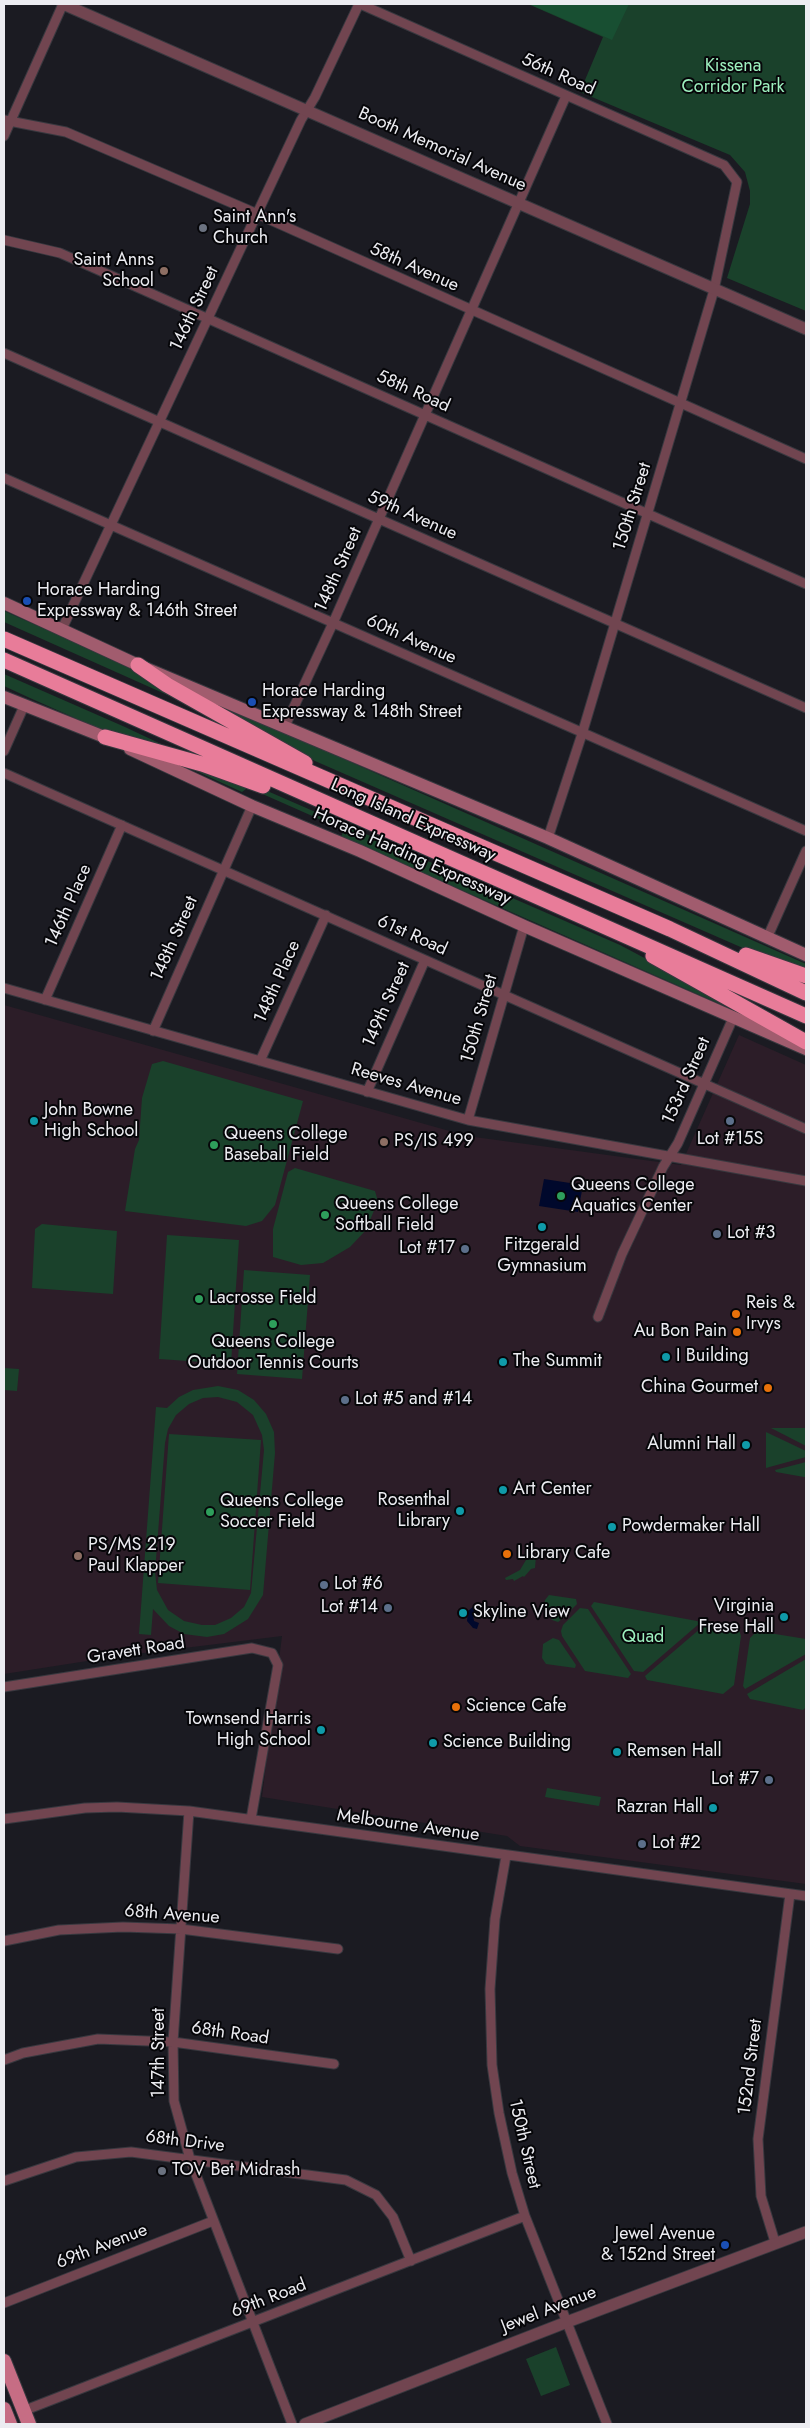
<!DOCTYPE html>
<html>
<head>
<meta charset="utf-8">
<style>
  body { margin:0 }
  #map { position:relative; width:810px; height:2428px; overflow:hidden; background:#1b1b22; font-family:Jost,sans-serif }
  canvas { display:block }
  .frame { position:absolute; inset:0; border:5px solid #ececf1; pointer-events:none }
</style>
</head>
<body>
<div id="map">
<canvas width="810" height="2428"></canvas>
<div class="frame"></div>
</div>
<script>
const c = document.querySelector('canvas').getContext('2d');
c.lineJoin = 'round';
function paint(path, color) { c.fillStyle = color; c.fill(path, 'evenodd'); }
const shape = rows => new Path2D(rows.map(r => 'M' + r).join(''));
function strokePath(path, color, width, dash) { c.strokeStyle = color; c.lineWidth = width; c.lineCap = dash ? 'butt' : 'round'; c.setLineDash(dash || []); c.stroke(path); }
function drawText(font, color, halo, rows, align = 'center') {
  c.font = font + ' Jost,sans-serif'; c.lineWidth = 4; c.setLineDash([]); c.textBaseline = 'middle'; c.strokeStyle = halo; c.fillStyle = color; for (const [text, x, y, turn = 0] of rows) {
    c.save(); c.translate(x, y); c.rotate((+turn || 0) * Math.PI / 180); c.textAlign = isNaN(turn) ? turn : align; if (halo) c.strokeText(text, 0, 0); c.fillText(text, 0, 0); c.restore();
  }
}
paint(shape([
  [4,1005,467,1136,681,1165,739,1035,806,1065,806,1884,520,1846,507,1836,262,1797,282,1636,119,1656,4,1674]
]), '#2c1d28');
paint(shape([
  [528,4,806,4,806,311,727,278,750,204,750,191,745,172,730,155,580,92,603,37],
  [4,611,120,662,201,710,4,622],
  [4,674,125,727,178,752,102,730,30,698,4,686],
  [204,697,806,964,806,972,784,966,315,761,203,699],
  [187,767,233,776,620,945,731,1004,729,1008,341,837,344,830,258,792,246,789,242,792],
  [163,1061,303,1101,275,1205,262,1221,246,1226,125,1211,135,1149,139,1140,142,1098,152,1064],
  [295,1168,375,1191,377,1198,375,1208,366,1230,350,1247,323,1263,301,1265,273,1257,273,1229,288,1172],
  [42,1224,117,1231,113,1294,32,1288,35,1229],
  [167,1235,239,1240,231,1364,159,1359],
  [244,1270,310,1275,302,1379,237,1374],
  [4,1368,19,1369,17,1391,4,1390],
  [218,1386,238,1390,254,1400,266,1414,274,1432,275,1453,263,1595,248,1619,224,1634,207,1637,184,1634,169,1626,153,1609,151,1635,139,1634,156,1407,167,1408,179,1397,193,1390],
  [218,1397,237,1402,253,1415,262,1435,264,1450,251,1593,244,1607,231,1618,215,1625,202,1625,184,1621,168,1610,157,1590,155,1572,165,1443,168,1429,176,1415,189,1404,203,1398],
  [771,1428,806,1428,806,1446],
  [766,1432,806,1451,806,1457,766,1468],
  [169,1434,261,1440,250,1590,158,1583],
  [806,1462,806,1477,804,1477,776,1472,775,1470],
  [530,1556,536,1556,535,1568,531,1569,524,1577,523,1576,514,1581,513,1579,506,1580,505,1578,520,1570,526,1560,529,1560],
  [549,1595,576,1599,577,1604,562,1619,558,1622,552,1620,544,1607,545,1600],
  [594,1602,697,1621,700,1623,643,1672,634,1671,591,1606],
  [580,1608,588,1609,631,1674,628,1678,585,1671,562,1636,561,1631,563,1625],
  [708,1622,738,1627,741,1636,734,1685,723,1694,647,1680,645,1676],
  [757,1631,806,1639,806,1654,745,1689,743,1686,750,1638],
  [553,1638,559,1640,576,1665,575,1668,546,1664,542,1658,543,1644],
  [806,1659,806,1707,803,1710,750,1699,747,1694],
  [547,1788,601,1797,599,1806,545,1797],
  [556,2347,570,2385,541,2396,526,2359]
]), '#1a412b');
paint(shape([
  [529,4,629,4,612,40]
]), '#184f32');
paint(shape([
  [544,1179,583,1185,578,1212,539,1206],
  [482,1605,480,1611,473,1614,474,1621,479,1623,477,1629,473,1628,467,1621,468,1611,474,1606]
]), '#00082c');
const minor = shape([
  [360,4,724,165,737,182,714,290,582,734,548,838],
  [4,120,66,132,246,209,806,459],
  [4,136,63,4],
  [4,240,60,253,806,584],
  [4,353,806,708],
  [4,478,806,831],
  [62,629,301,120,315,97,359,4],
  [285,726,333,623,566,96],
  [4,751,24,706],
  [4,773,806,1129],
  [768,936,806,851],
  [4,988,468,1120,806,1181],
  [45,1000,122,825],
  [153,1031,252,806],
  [260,1061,326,915],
  [367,1092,425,960],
  [468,1120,524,926],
  [598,1317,622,1254,663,1167,678,1143,733,1018],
  [4,1687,252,1648,272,1653,278,1665,251,1819],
  [189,1811,173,2042,174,2101,190,2159,292,2424],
  [4,1819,85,1808,117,1807,189,1811,806,1896],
  [506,1856,495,1919,490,1989,492,2065,499,2113,512,2173,525,2216,607,2424],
  [4,1941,59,1930,123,1927,181,1929,338,1949],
  [4,2060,23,2053,98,2039,173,2042,334,2064],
  [4,2181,76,2157,131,2152,346,2180,376,2195,393,2217,411,2261],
  [775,2242,761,2196,758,2139,790,1894],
  [4,2303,213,2221],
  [23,2411,525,2216]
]);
const tertiary = shape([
  [63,4,806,329],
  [305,2424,567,2322,806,2232]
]);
const secondary = shape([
  [4,603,138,665,548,838,806,955],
  [4,697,112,740],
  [130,749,252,806,360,851,524,926,806,1049]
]);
const primary = shape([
  [4,2361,29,2424],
  [4,2409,10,2424]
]);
const motorway = shape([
  [4,639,670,929,806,993],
  [4,660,806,1016],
  [138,665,167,685,305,763],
  [105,737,202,764,263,786],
  [746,955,806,976],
  [653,956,806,1042]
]);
strokePath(minor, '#38383f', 11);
strokePath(tertiary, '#38383f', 13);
strokePath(secondary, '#38383f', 14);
strokePath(primary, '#38383f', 16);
strokePath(motorway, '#38383f', 17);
strokePath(minor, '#714550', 9);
strokePath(tertiary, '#714550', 11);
strokePath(secondary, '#a15c6e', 12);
strokePath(primary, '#c66d84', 14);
strokePath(motorway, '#e87c99', 15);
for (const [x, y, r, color] of [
  [203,228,5,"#6b7280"],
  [164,271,5,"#8d6e63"],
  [27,601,5,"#1a4fb4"],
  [252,702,5,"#1a4fb4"],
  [34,1121,5,"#0f9aa8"],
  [730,1121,5,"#5c6f8a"],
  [384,1142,5,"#8d6e63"],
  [214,1145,5,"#2e9e5b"],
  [561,1196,5,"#2e9e5b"],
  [325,1215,5,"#2e9e5b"],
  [542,1227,5,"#0f9aa8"],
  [717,1234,5,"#5c6f8a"],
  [465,1249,5,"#5c6f8a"],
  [199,1299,5,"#2e9e5b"],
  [736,1314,5,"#e8710a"],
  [273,1324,5,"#2e9e5b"],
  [737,1332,5,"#e8710a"],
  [666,1357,5,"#0f9aa8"],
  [503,1362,5,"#0f9aa8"],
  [768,1388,5,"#e8710a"],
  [345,1400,5,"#5c6f8a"],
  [746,1445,5,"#0f9aa8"],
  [503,1490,5,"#0f9aa8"],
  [460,1511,5,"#0f9aa8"],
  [210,1512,5,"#2e9e5b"],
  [612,1527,5,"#0f9aa8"],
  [507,1554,5,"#e8710a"],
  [78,1556,5,"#8d6e63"],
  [324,1585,5,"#5c6f8a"],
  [388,1608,5,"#5c6f8a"],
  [463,1613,5,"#0f9aa8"],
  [784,1617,5,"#0f9aa8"],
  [456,1707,5,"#e8710a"],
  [321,1730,5,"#0f9aa8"],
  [433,1743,5,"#0f9aa8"],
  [617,1752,5,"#0f9aa8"],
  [769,1780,5,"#5c6f8a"],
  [713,1808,5,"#0f9aa8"],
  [642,1844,5,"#5c6f8a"],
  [162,2171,5,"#6b7280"],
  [725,2245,5,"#1a4fb4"]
]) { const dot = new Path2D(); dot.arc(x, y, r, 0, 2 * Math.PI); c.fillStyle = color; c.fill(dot); strokePath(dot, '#060609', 2); }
drawText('18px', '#9defbe', '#060609', [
  ["Kissena",733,67],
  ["Corridor Park",733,88],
  ["Quad",643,1638]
]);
drawText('18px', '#ececf1', '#060609', [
  ["56th Road",558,75,24],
  ["Booth Memorial Avenue",442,150,24],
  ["58th Avenue",414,268,24],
  ["146th Street",195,309,-65],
  ["58th Road",413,392,24],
  ["150th Street",633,507,-73],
  ["59th Avenue",412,516,24],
  ["148th Street",339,570,-66],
  ["60th Avenue",411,640,24],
  ["Long Island Expressway",413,821,24],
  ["Horace Harding Expressway",412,857,24],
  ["146th Place",69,906,-66],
  ["61st Road",412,936,24],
  ["148th Street",175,939,-66],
  ["148th Place",278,982,-66],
  ["149th Street",387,1005,-66],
  ["150th Street",480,1019,-74],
  ["153rd Street",687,1081,-66],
  ["Reeves Avenue",406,1085,16],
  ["Gravett Road",136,1651,-9],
  ["Melbourne Avenue",408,1826,8],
  ["68th Avenue",172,1915,4],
  ["68th Road",230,2034,8],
  ["147th Street",160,2053,-90],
  ["152nd Street",751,2067,-83],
  ["68th Drive",185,2142,7],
  ["150th Street",524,2144,77],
  ["69th Avenue",102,2247,-21],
  ["69th Road",269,2299,-21],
  ["Jewel Avenue",549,2310,-21]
]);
drawText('18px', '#ececf1', '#060609', [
  ["Saint Ann's",213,218],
  ["Church",213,239],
  ["Saint Anns",154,261,"right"],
  ["School",154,282,"right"],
  ["Horace Harding",37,591],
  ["Expressway & 146th Street",37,612],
  ["Horace Harding",262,692],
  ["Expressway & 148th Street",262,713],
  ["John Bowne",44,1111],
  ["High School",44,1132],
  ["Queens College",224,1135],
  ["Baseball Field",224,1156],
  ["Lot #15S",730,1140,"center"],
  ["PS/IS 499",394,1142],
  ["Queens College",571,1186],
  ["Aquatics Center",571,1207],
  ["Queens College",335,1205],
  ["Softball Field",335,1226],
  ["Lot #3",727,1234],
  ["Fitzgerald",542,1246,"center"],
  ["Gymnasium",542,1267,"center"],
  ["Lot #17",455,1249,"right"],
  ["Lacrosse Field",209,1299],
  ["Reis &",746,1304],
  ["Irvys",746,1325],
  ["Au Bon Pain",727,1332,"right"],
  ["Queens College",273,1343,"center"],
  ["Outdoor Tennis Courts",273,1364,"center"],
  ["I Building",676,1357],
  ["The Summit",513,1362],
  ["China Gourmet",758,1388,"right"],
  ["Lot #5 and #14",355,1400],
  ["Alumni Hall",736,1445,"right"],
  ["Art Center",513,1490],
  ["Rosenthal",450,1501,"right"],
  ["Library",450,1522,"right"],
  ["Queens College",220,1502],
  ["Soccer Field",220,1523],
  ["Powdermaker Hall",622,1527],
  ["PS/MS 219",88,1546],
  ["Paul Klapper",88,1567],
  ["Library Cafe",517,1554],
  ["Lot #6",334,1585],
  ["Virginia",774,1607,"right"],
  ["Frese Hall",774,1628,"right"],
  ["Lot #14",378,1608,"right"],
  ["Skyline View",473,1613],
  ["Science Cafe",466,1707],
  ["Townsend Harris",311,1720,"right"],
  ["High School",311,1741,"right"],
  ["Science Building",443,1743],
  ["Remsen Hall",627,1752],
  ["Lot #7",759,1780,"right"],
  ["Razran Hall",703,1808,"right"],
  ["Lot #2",652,1844],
  ["TOV Bet Midrash",172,2171],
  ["Jewel Avenue",715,2235,"right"],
  ["& 152nd Street",715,2256,"right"]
], 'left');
</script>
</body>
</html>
